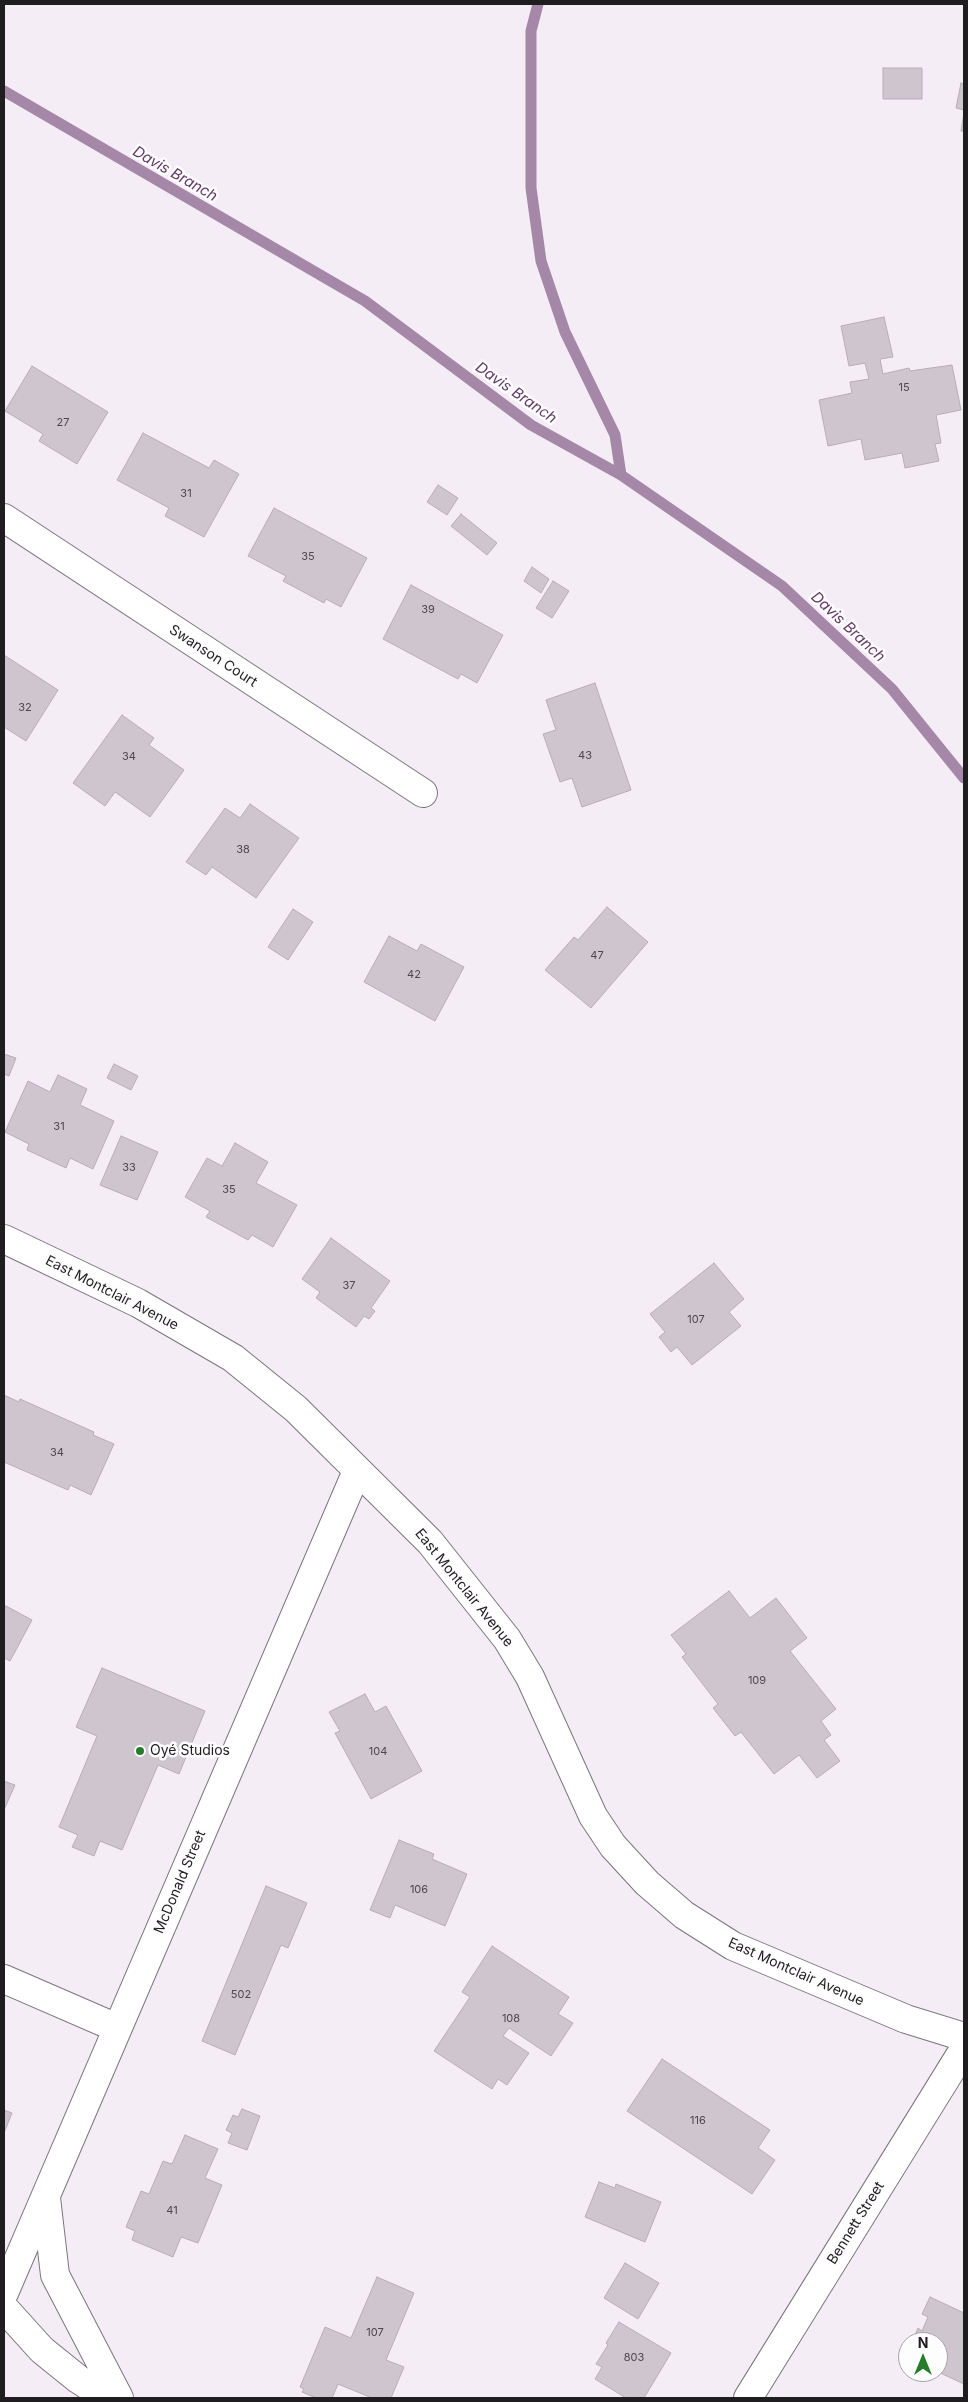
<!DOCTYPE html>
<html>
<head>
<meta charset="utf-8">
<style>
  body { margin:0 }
  #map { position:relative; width:968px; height:2402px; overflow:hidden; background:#f5edf6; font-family:Inter,sans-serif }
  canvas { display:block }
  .frame { position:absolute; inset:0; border:5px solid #201d20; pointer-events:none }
  .north { position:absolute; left:898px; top:2332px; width:50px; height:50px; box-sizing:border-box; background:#fefdfe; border:1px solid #a5a3a5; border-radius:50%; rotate:0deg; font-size:14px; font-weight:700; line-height:20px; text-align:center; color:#201d20 }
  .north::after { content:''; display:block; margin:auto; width:18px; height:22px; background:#257c2a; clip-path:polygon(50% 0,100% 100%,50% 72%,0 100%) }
</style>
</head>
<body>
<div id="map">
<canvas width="968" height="2402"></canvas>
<div class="frame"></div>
<div class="north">N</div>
</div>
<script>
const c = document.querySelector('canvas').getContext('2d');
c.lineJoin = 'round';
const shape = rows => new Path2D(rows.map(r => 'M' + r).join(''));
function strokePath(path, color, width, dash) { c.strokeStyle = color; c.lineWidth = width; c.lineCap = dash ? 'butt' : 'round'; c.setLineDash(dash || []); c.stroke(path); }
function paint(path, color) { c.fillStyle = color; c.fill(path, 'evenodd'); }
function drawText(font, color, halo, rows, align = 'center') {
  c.font = font + ' Inter,sans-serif'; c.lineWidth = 5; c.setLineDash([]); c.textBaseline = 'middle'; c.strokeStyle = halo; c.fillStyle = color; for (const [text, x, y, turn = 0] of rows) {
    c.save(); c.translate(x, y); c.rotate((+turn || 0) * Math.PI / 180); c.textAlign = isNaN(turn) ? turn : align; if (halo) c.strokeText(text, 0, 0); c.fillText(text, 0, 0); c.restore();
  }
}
strokePath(shape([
  [538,4,531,31,531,188,541,261,565,332,615,435,621,475],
  [4,91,365,301,531,425,621,475,782,586,892,689,964,778]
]), '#a587a7', 11);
const building = shape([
  [883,68,922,68,922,99,883,99,883,68],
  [961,83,964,84,964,110,956,108,961,83],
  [964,113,964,131,961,131,964,113],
  [884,317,893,357,880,359,883,374,909,368,910,371,952,365,961,410,936,415,941,443,935,444,939,461,905,468,902,453,865,460,861,439,828,446,819,400,852,393,850,382,869,379,865,363,849,366,841,326,884,317],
  [32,366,108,412,77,464,39,441,43,434,5,411,32,366],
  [143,433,209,468,214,460,239,474,204,537,165,516,169,508,117,480,143,433],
  [438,485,458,498,447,515,427,502,438,485],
  [274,508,367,558,341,607,326,599,324,603,283,581,286,576,248,556,274,508],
  [461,514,497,543,487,555,451,526,461,514],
  [532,567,549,579,541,593,524,581,532,567],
  [553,581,569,591,552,618,536,608,553,581],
  [411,585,503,635,477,683,461,674,458,679,383,639,411,585],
  [4,655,58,690,26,741,4,727,4,655],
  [595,683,631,790,582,807,572,778,560,782,543,734,556,730,546,700,595,683],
  [122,715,154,738,149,745,184,770,150,817,115,792,105,806,73,783,122,715],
  [250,804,299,838,256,898,212,867,206,875,186,862,225,808,240,818,250,804],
  [607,907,648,942,591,1008,545,970,574,937,578,940,607,907],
  [293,909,313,922,288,960,268,947,293,909],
  [389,936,417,951,421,944,464,967,435,1021,364,982,389,936],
  [4,1054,16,1058,9,1076,4,1074,4,1054],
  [114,1064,138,1076,131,1090,107,1078,114,1064],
  [58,1075,87,1089,80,1105,114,1121,93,1169,70,1158,66,1168,27,1150,29,1144,5,1132,28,1081,50,1092,58,1075],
  [121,1136,158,1152,137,1200,100,1185,121,1136],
  [235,1143,268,1162,256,1183,297,1205,273,1247,252,1235,248,1240,206,1217,210,1211,185,1197,207,1158,222,1166,235,1143],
  [331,1238,390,1281,371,1308,375,1311,369,1319,364,1316,356,1327,316,1298,320,1292,302,1279,331,1238],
  [714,1263,744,1299,729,1312,741,1326,692,1365,677,1347,671,1352,659,1337,665,1332,650,1314,714,1263],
  [4,1395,19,1402,20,1399,94,1432,93,1435,114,1444,91,1495,70,1485,68,1490,4,1462,4,1395],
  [729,1591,750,1618,776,1598,807,1638,790,1651,836,1709,821,1721,831,1735,824,1740,840,1761,817,1778,799,1755,774,1774,741,1732,735,1736,713,1708,718,1704,682,1657,686,1654,671,1635,729,1591],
  [6,1606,32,1620,10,1661,4,1658,4,1610,6,1606],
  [102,1668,205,1711,179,1774,158,1765,122,1850,100,1841,94,1856,72,1847,78,1835,59,1827,97,1736,76,1727,102,1668],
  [365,1694,375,1712,386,1706,422,1771,371,1799,335,1733,340,1731,329,1712,365,1694],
  [4,1781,15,1785,4,1810,4,1781],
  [399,1840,434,1854,432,1859,467,1874,445,1926,395,1905,390,1918,370,1910,399,1840],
  [266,1886,307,1903,288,1948,281,1945,235,2055,202,2041,266,1886],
  [492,1946,569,1997,558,2014,573,2023,551,2056,509,2028,503,2036,529,2053,507,2085,498,2079,492,2089,434,2051,470,1997,462,1992,492,1946],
  [662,2059,770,2130,758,2148,775,2160,752,2194,627,2111,662,2059],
  [242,2109,260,2116,247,2150,228,2143,232,2133,226,2130,233,2115,238,2117,242,2109],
  [4,2110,12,2113,4,2133,4,2110],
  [185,2135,218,2149,205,2178,222,2185,198,2243,181,2237,173,2257,132,2240,135,2231,126,2227,141,2191,149,2194,163,2161,172,2164,185,2135],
  [599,2182,615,2188,616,2184,661,2202,645,2242,585,2217,599,2182],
  [625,2263,659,2283,638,2319,604,2298,625,2263],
  [377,2277,414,2293,386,2360,404,2367,391,2398,372,2398,338,2384,332,2398,316,2398,302,2392,304,2389,300,2387,325,2327,351,2338,377,2277],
  [930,2297,964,2313,964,2384,938,2372,938,2342,912,2342,918,2328,922,2331,928,2317,922,2314,930,2297],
  [619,2322,671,2353,644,2398,626,2398,595,2379,602,2367,596,2364,608,2345,606,2343,619,2322]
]);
paint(building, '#cec5ce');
strokePath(building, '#b6aeb7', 1);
const minor = shape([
  [4,518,423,793],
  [4,1239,138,1303,233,1358,296,1409,430,1542,507,1639,530,1677,593,1816,613,1846,647,1883,684,1915,733,1946,906,2019,964,2037],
  [4,1979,117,2028],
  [46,2198,55,2275,119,2398],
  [4,2293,357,1471],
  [4,2308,42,2350,78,2379,107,2398],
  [748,2398,964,2049]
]);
strokePath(minor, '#7c757d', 30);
strokePath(minor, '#fff', 28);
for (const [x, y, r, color] of [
  [140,1751,5,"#257c2a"]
]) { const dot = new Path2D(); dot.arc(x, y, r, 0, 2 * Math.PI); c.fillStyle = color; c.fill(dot); strokePath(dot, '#fefdfe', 2); }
drawText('11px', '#4c474c', null, [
  ["15",904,388],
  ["27",63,423],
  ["31",186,494],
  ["35",308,557],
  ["39",428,610],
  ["32",25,708],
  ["43",585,756],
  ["34",129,757],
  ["38",243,850],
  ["47",597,956],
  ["42",414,975],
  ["31",59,1127],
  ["33",129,1168],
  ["35",229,1190],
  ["37",349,1286],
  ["107",696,1320],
  ["34",57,1453],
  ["109",757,1681],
  ["104",378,1752],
  ["106",419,1890],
  ["502",241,1995],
  ["108",511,2019],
  ["116",698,2121],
  ["41",172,2211],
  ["107",375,2333],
  ["803",634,2358]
]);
drawText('14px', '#201d20', '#fefdfe', [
  ["Swanson Court",213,656,33],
  ["East Montclair Avenue",112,1293,27],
  ["East Montclair Avenue",464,1588,51],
  ["McDonald Street",180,1882,-67],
  ["East Montclair Avenue",796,1972,24],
  ["Bennett Street",856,2223,-58]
]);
drawText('14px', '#201d20', '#fefdfe', [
  ["Oyé Studios",150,1751]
], 'left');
drawText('italic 15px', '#633a67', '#fefdfe', [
  ["Davis Branch",175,174,30],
  ["Davis Branch",516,393,35],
  ["Davis Branch",848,627,43]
]);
</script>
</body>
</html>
